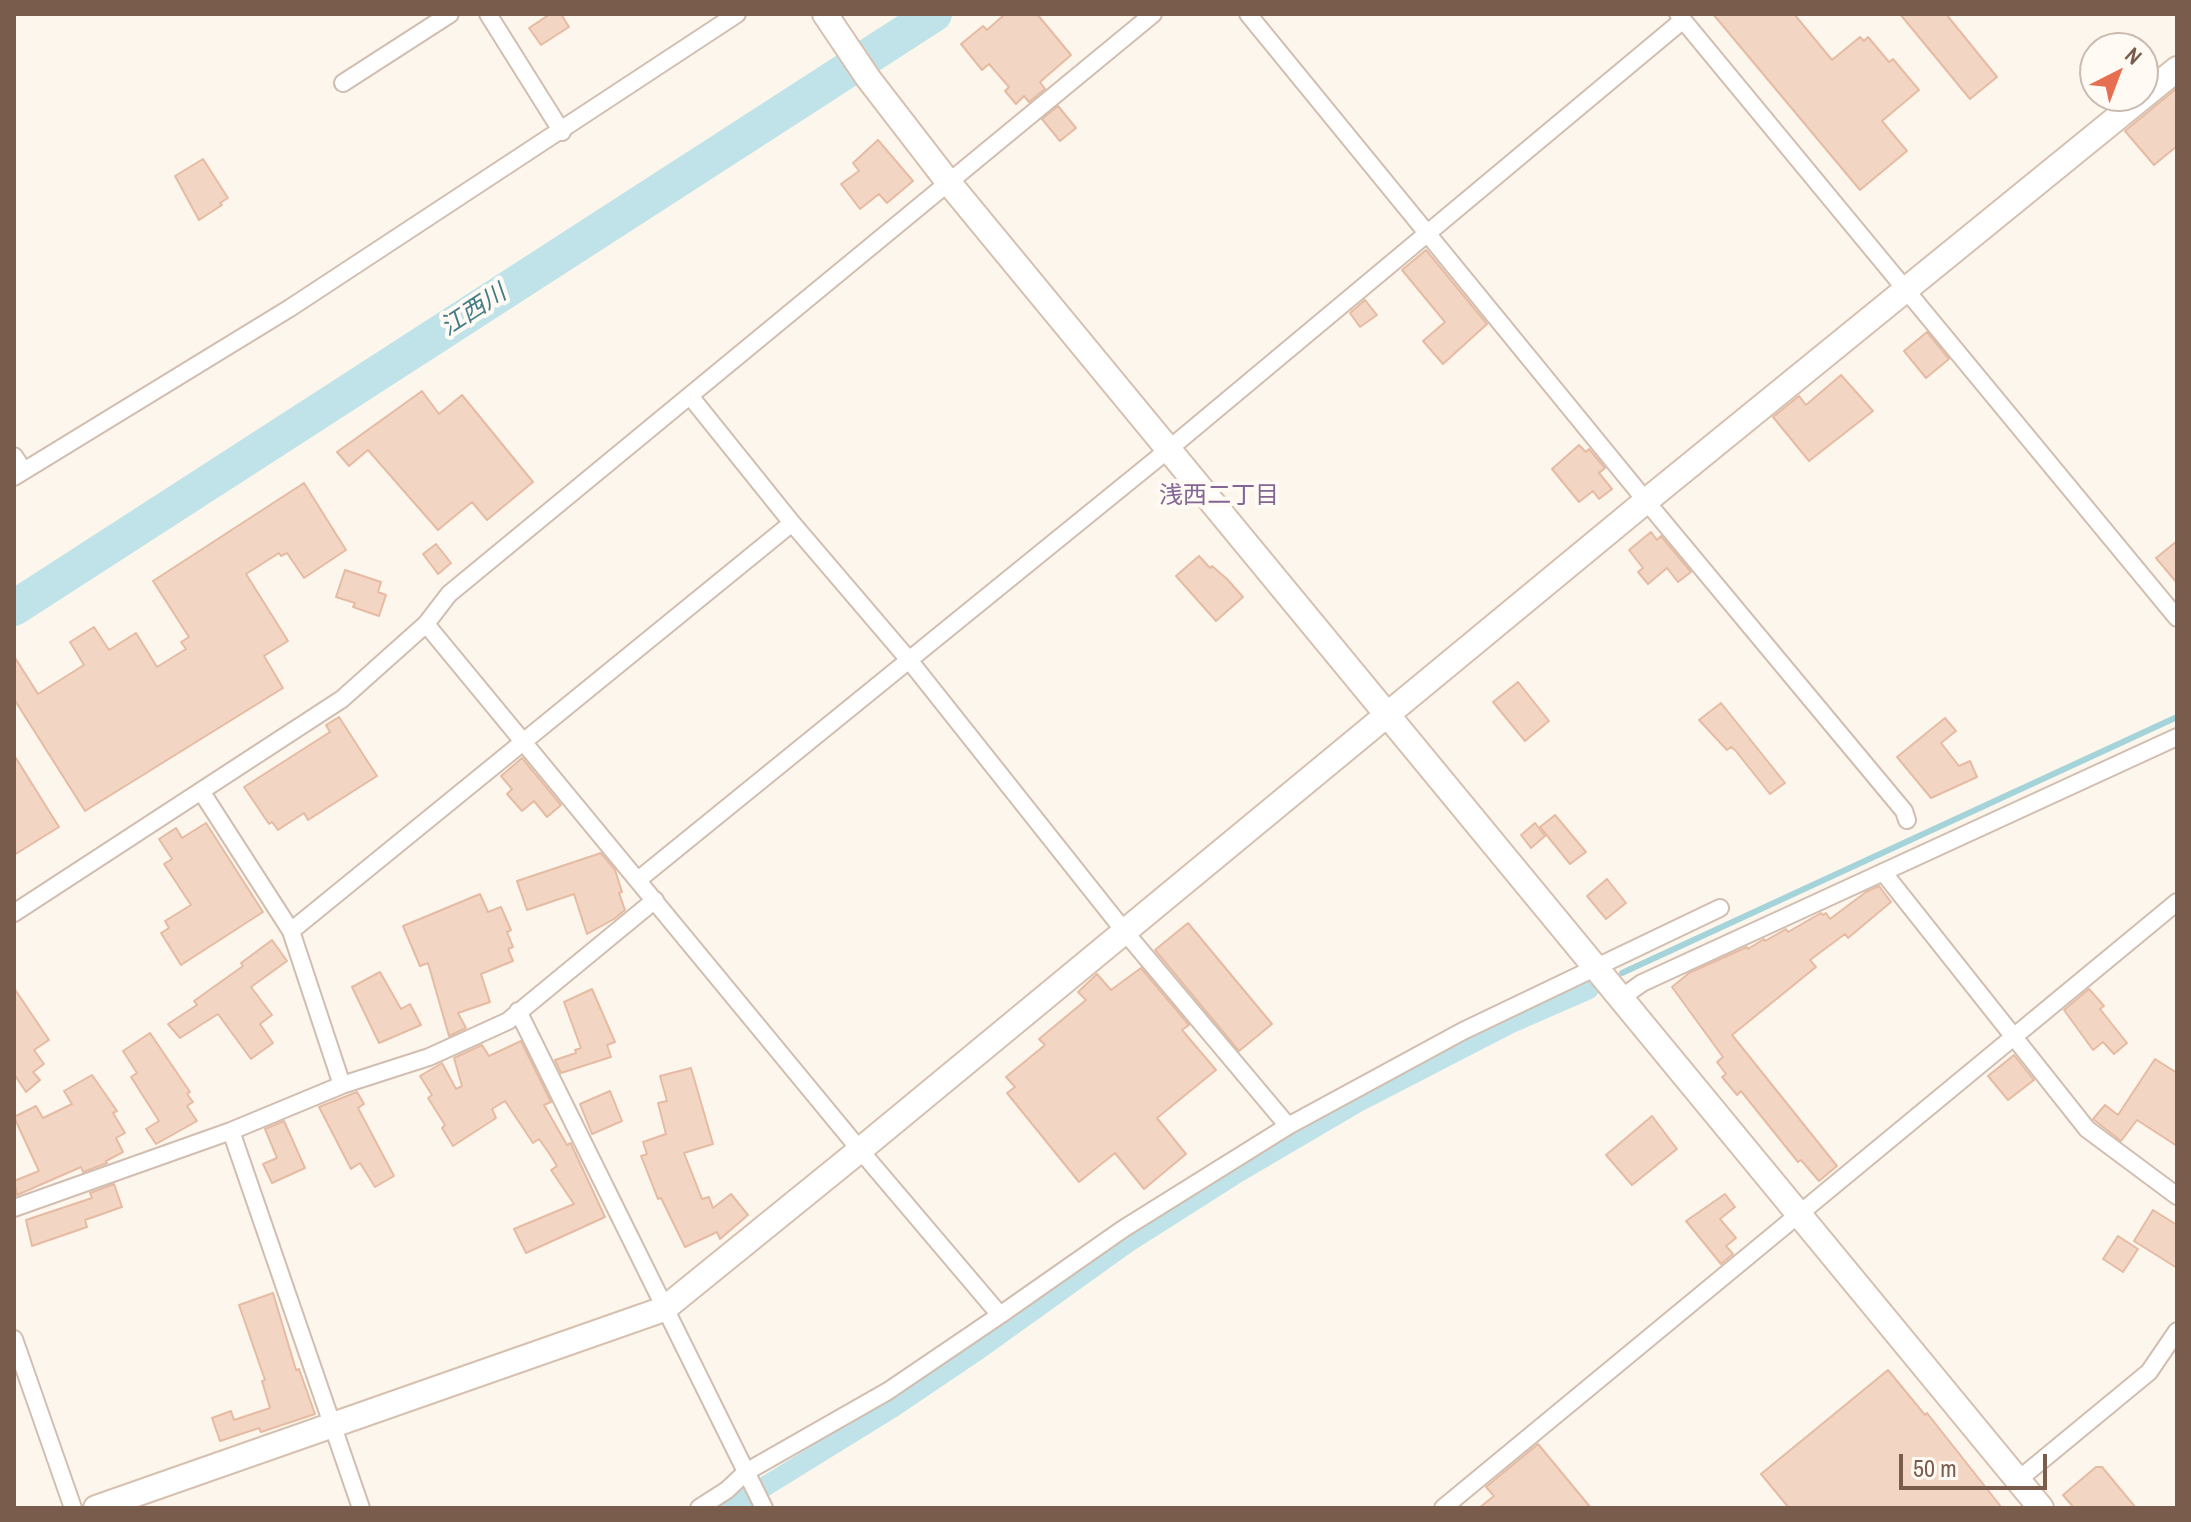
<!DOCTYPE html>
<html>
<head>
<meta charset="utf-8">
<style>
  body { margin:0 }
  #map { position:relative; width:2191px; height:1522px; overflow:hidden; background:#fdf6ec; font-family:"Archivo Narrow",sans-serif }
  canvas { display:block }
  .frame { position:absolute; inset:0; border:16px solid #7a5c4d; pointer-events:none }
  .north { position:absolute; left:2079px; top:32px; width:80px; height:80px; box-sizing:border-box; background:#fffaf3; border:2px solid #cabbb1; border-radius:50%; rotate:42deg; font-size:22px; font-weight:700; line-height:32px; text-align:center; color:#7a5c4d }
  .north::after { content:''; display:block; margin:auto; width:28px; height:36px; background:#e76f51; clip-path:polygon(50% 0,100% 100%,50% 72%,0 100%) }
  .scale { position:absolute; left:1899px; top:1454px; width:148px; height:36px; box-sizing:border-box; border:4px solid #7a5c4d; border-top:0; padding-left:10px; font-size:24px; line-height:28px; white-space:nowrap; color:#7a5c4d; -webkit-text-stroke:6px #fffaf3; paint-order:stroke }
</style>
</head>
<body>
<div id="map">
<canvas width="2191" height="1522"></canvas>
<div class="frame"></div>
<div class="north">N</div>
<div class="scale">50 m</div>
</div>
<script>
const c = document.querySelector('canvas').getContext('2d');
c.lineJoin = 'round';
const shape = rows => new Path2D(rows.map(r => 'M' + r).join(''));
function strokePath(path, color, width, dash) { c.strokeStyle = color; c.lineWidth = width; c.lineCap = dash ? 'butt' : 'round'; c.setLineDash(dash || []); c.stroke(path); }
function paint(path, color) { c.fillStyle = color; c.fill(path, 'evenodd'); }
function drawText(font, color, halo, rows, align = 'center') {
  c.font = font + ' "Archivo Narrow","Noto Sans JP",sans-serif'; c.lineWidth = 8; c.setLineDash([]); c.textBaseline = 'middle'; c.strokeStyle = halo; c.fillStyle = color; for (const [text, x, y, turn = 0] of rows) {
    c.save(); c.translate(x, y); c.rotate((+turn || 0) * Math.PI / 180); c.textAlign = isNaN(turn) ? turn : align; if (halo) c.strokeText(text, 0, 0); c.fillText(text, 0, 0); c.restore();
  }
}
strokePath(shape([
  [1622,973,2177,717]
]), '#a5d3da', 6);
strokePath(shape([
  [730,1508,892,1408,975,1352,1127,1243,1234,1175,1360,1101,1509,1024,1589,989]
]), '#bfe3e8', 20);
strokePath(shape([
  [14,608,934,14]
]), '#bfe3e8', 36);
const building = shape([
  [550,14,561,14,569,27,541,45,529,28,550,14],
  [1005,14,1037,14,1071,55,1040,82,1045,89,1029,102,1024,96,1016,104,1005,91,1009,87,989,64,982,70,961,44,983,26,987,30,1005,14],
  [1713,14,1794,14,1832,60,1860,37,1864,41,1868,37,1889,62,1893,59,1919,90,1882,121,1907,151,1860,190,1713,14],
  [1900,14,1946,14,1997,77,1970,99,1900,14],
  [2177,88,2177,146,2154,165,2125,131,2177,88],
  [1058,106,1076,128,1060,141,1042,119,1058,106],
  [878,140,913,181,887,203,879,194,860,209,841,184,859,171,853,163,878,140],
  [203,159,228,198,220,203,222,205,199,220,175,176,203,159],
  [1426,250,1487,324,1443,364,1423,341,1445,322,1402,270,1426,250],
  [1365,300,1377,315,1360,327,1350,313,1365,300],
  [1927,332,1949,359,1926,378,1904,351,1927,332],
  [1841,375,1873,411,1809,461,1773,417,1799,396,1806,405,1841,375],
  [422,391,439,414,462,395,533,482,487,520,472,502,438,530,368,450,349,466,337,452,422,391],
  [1579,445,1586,452,1589,449,1605,468,1599,473,1612,489,1599,499,1593,491,1579,502,1552,469,1579,445],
  [304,483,346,550,304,578,287,553,281,556,279,553,246,574,288,641,264,656,283,688,85,811,14,699,14,656,38,694,84,665,70,642,94,627,109,650,136,633,157,667,186,649,181,642,189,637,153,581,304,483],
  [1651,532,1657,540,1661,536,1691,572,1678,582,1667,568,1648,584,1638,572,1643,568,1629,550,1651,532],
  [2177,541,2177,583,2156,558,2177,541],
  [436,544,451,563,438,574,423,554,436,544],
  [1199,556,1210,568,1212,566,1227,579,1243,597,1216,621,1176,576,1199,556],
  [345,570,381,582,378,592,386,595,379,616,353,607,355,603,336,597,345,570],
  [1518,682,1549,721,1525,741,1493,702,1518,682],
  [1721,703,1785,783,1770,794,1735,750,1731,747,1727,750,1699,720,1721,703],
  [339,717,377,776,308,820,304,813,278,830,272,822,269,824,244,787,330,732,326,725,339,717],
  [1945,718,1956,731,1941,743,1959,766,1970,761,1977,777,1931,798,1897,757,1945,718],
  [14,755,59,827,14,855,14,755],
  [522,758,561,805,547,817,534,801,522,811,507,794,512,789,501,776,522,758],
  [1555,815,1586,852,1570,864,1540,827,1555,815],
  [206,823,263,912,181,965,161,933,169,928,165,921,191,905,164,864,172,859,159,839,176,828,182,838,206,823],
  [1535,823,1545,836,1531,848,1521,835,1535,823],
  [601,853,615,870,622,892,619,893,625,910,614,919,587,934,574,894,527,910,517,881,601,853],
  [1607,879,1626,903,1606,919,1587,896,1607,879],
  [1879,886,1891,902,1848,938,1845,934,1810,960,1816,967,1732,1035,1837,1166,1819,1181,1801,1160,1798,1162,1741,1091,1737,1095,1722,1077,1726,1074,1717,1062,1723,1057,1672,987,1689,973,1747,947,1748,949,1764,939,1765,941,1786,929,1788,932,1821,913,1823,915,1826,913,1830,919,1866,892,1879,886],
  [480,894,488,912,501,907,511,930,507,932,513,947,508,949,513,961,481,974,490,1002,458,1013,466,1028,449,1036,428,963,420,966,403,926,480,894],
  [1188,923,1272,1024,1239,1051,1155,950,1188,923],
  [272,940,287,961,251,987,272,1015,260,1024,273,1043,251,1059,218,1014,180,1038,168,1024,197,1005,194,1001,243,966,241,963,272,940],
  [1141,968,1189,1025,1182,1030,1216,1070,1157,1118,1186,1154,1144,1189,1115,1153,1079,1182,1007,1093,1015,1087,1006,1077,1045,1045,1039,1039,1086,1000,1078,992,1097,974,1111,990,1141,968],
  [380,972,401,1009,410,1004,421,1025,379,1043,352,987,380,972],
  [14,988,49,1040,34,1050,44,1064,33,1072,40,1080,26,1092,14,1074,14,988],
  [592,989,615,1042,607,1045,611,1057,561,1073,555,1060,576,1053,575,1050,581,1048,564,1002,592,989],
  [2089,989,2104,1006,2100,1009,2127,1043,2114,1054,2103,1042,2093,1050,2064,1010,2089,989],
  [150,1033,190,1092,187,1094,193,1102,187,1106,197,1121,156,1144,146,1129,159,1121,131,1077,137,1073,123,1051,150,1033],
  [521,1041,551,1102,544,1105,567,1145,571,1143,572,1146,605,1217,526,1253,514,1229,574,1204,551,1170,557,1166,549,1153,539,1139,533,1143,505,1101,492,1109,496,1118,453,1146,442,1128,445,1125,428,1098,432,1095,420,1076,442,1063,456,1089,462,1086,454,1058,482,1045,489,1056,521,1041],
  [2014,1055,2034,1080,2008,1100,1988,1076,2014,1055],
  [2155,1059,2177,1073,2177,1146,2137,1120,2121,1141,2093,1119,2105,1105,2118,1115,2155,1059],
  [691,1068,713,1144,684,1153,702,1199,709,1197,713,1208,731,1194,748,1215,720,1239,717,1232,685,1247,661,1198,658,1199,641,1156,647,1154,643,1142,666,1134,658,1103,667,1101,660,1076,691,1068],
  [92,1075,117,1111,113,1113,125,1133,116,1138,123,1152,106,1161,107,1163,83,1172,81,1167,17,1195,14,1181,39,1171,14,1117,36,1106,43,1118,72,1104,64,1091,92,1075],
  [610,1091,622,1121,592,1134,580,1104,610,1091],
  [357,1092,364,1104,358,1108,394,1176,375,1187,360,1163,351,1169,319,1107,357,1092],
  [1652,1116,1677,1149,1632,1185,1606,1155,1652,1116],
  [284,1121,305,1168,272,1183,263,1164,277,1158,265,1129,284,1121],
  [114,1184,122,1207,85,1220,87,1227,32,1246,26,1220,92,1198,90,1193,114,1184],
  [1725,1194,1735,1207,1720,1219,1736,1238,1726,1246,1733,1254,1721,1264,1686,1221,1725,1194],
  [2153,1210,2177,1225,2177,1268,2134,1241,2153,1210],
  [2118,1236,2138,1249,2123,1272,2103,1259,2118,1236],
  [273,1293,296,1370,299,1369,315,1414,261,1432,259,1428,220,1441,212,1418,231,1411,234,1420,270,1408,262,1381,265,1380,239,1305,273,1293],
  [1888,1370,1925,1415,1927,1413,2002,1508,1789,1508,1761,1474,1888,1370],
  [1538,1444,1591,1508,1479,1508,1494,1496,1486,1487,1538,1444],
  [2096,1467,2102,1467,2136,1508,2074,1508,2063,1495,2096,1467]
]);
paint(building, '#f3d5c3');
strokePath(building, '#e6bba3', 2);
const street = shape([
  [488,14,562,132],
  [1248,14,1646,501,1904,811,1907,820],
  [1678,14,2177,618],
  [343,83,450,14],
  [690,396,792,523,909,660,1125,932,1288,1126,1123,1229,1000,1315],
  [14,456,24,471],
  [14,477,290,308,737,14],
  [426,624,860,1150,1000,1315,888,1391,746,1472,727,1490,699,1508],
  [201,791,291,931,342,1085],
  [1883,872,2087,1129,2177,1196],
  [638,880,1169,449,1683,20],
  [14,913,342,699,426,624,449,594,1153,14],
  [291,931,792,523],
  [1621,998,1642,983,2177,737],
  [518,1011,764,1508],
  [1288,1126,1463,1031,1720,908],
  [231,1131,361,1508],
  [14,1208,231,1131,342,1085,429,1057,508,1021,655,900],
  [14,1339,73,1508],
  [2018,1480,2149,1372,2177,1331],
  [1443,1508,2177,902]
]);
const secondary = shape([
  [825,14,868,78,949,183,2041,1508],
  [96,1508,664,1309,860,1150,1646,501,2177,69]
]);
strokePath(street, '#d1beb0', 20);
strokePath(secondary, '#d6c0b0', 28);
strokePath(street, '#fff', 16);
strokePath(secondary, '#fff', 24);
drawText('italic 24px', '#437c86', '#fffaf3', [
  ["江西川",474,311,-33]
]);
drawText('24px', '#846695', '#fffaf3', [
  ["浅西二丁目",1219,497]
]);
</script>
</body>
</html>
